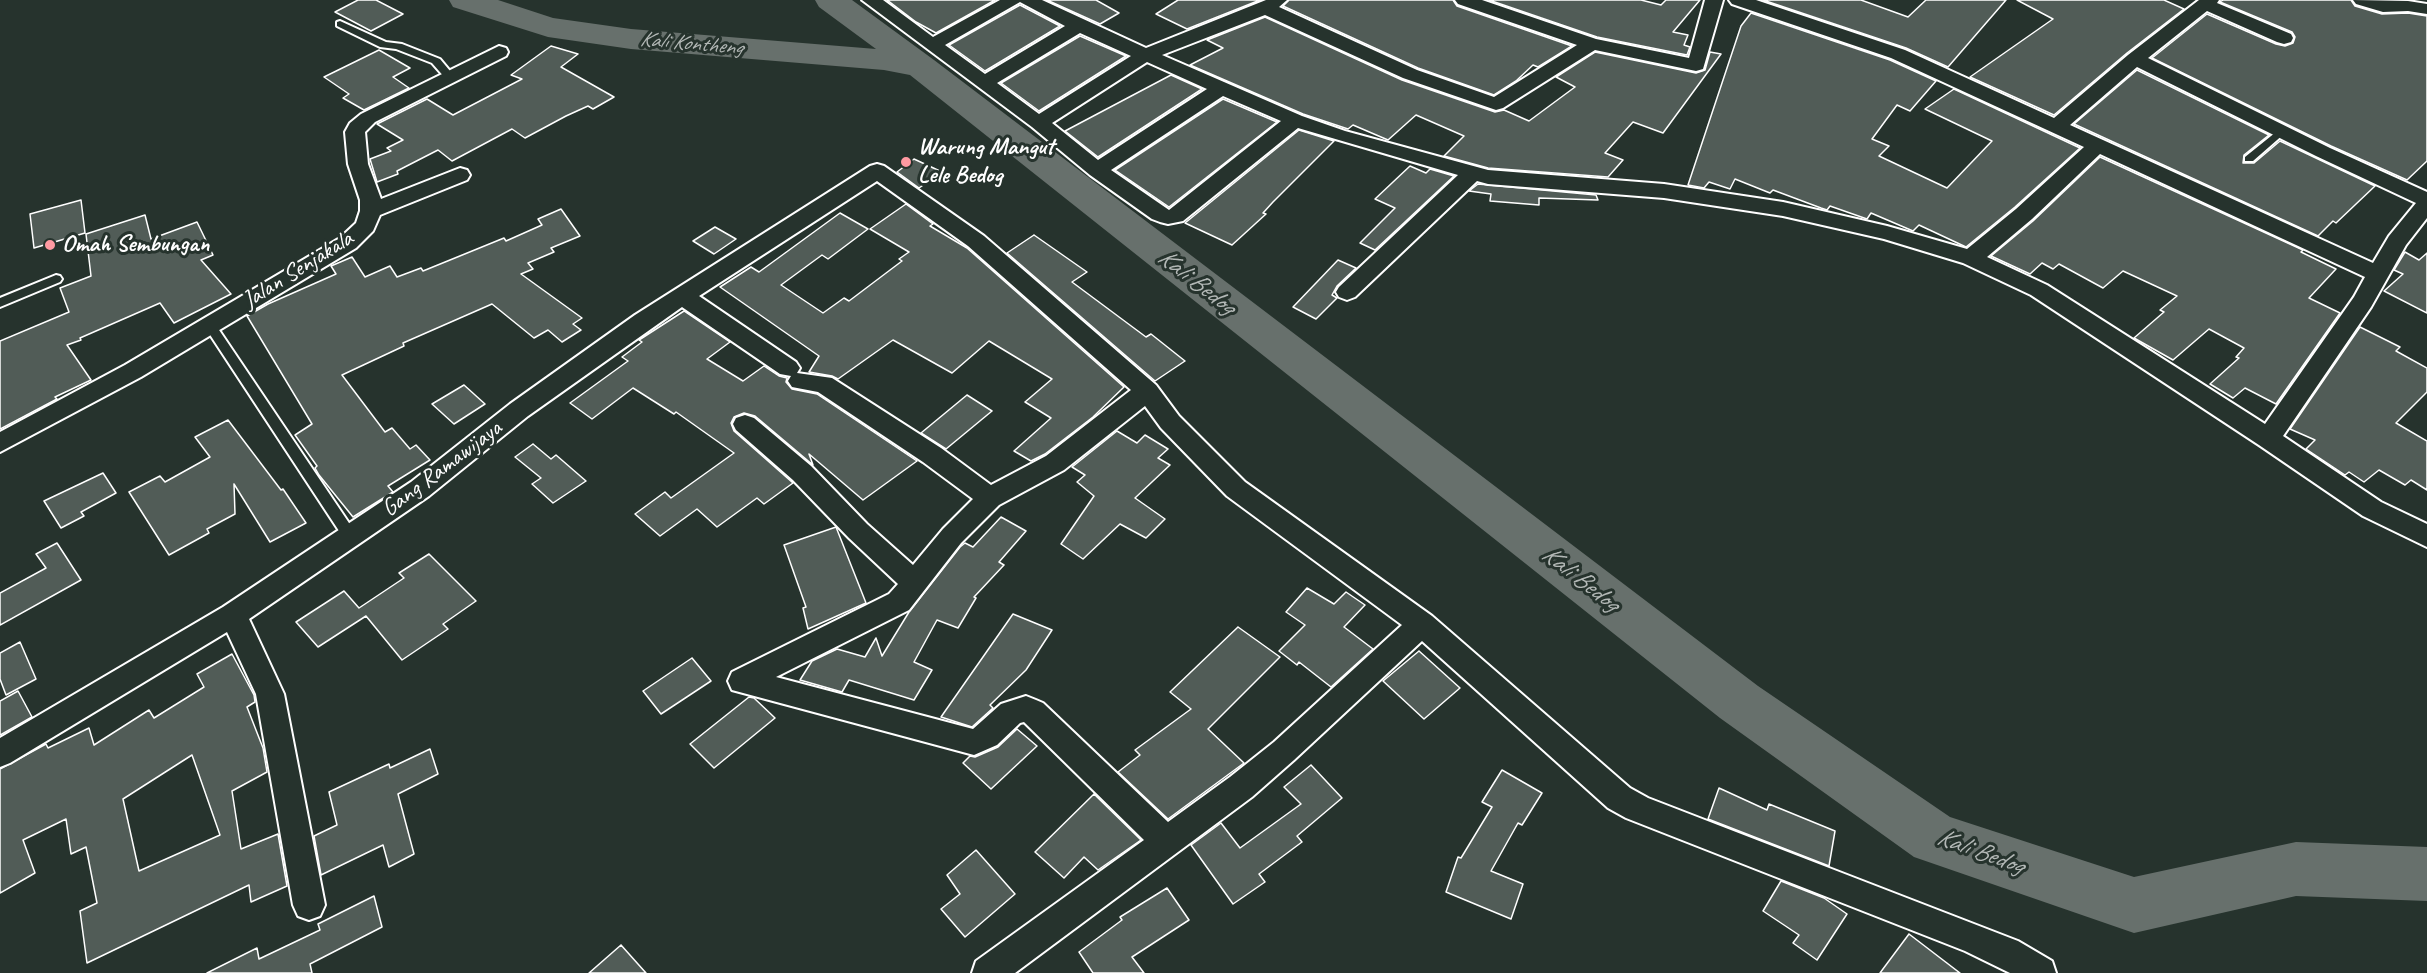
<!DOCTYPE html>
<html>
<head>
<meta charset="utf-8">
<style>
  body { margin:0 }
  canvas { display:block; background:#26332d }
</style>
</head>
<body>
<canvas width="2427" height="973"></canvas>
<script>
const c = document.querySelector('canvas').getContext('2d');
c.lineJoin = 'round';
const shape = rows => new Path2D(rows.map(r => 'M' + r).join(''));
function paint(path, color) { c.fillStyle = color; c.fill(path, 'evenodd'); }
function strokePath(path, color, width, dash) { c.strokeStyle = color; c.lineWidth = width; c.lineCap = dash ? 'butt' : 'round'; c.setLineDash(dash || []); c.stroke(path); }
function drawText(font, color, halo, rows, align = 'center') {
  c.font = font + ' Caveat,sans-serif'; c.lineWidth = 6; c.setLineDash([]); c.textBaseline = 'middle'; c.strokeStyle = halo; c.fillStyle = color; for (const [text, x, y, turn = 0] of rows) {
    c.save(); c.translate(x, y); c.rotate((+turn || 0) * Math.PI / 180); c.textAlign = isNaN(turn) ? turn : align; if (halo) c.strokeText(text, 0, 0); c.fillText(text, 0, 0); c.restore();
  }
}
paint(shape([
  [449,0,498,0,553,18,631,29,876,49,819,7,815,0,852,0,934,60,1758,686,1950,817,2134,877,2296,842,2427,847,2427,901,2296,896,2134,933,1914,857,1720,718,910,75,884,70,631,49,548,37,453,7,449,0]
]), '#67706c');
const building = shape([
  [358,0,376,0,403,14,371,31,335,12,358,0],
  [887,0,995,0,936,33,916,22,887,0],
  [1047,0,1096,0,1119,13,1100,24,1047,0],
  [1178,0,1260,0,1187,29,1156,14,1178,0],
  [1289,0,1453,0,1457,6,1572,46,1538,67,1533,65,1516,81,1494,95,1418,68,1283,6,1289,0],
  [1489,0,1641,0,1661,5,1666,0,1700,0,1673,32,1688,35,1684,45,1690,47,1687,55,1597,37,1489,0],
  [1763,0,1861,0,1908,17,1926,0,2006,0,1948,67,1906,48,1763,0],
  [2017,0,2164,0,2184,9,2127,53,2054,115,1970,77,2053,19,2017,0],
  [2223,0,2351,0,2355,6,2382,14,2408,13,2427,16,2427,161,2407,180,2331,146,2152,58,2207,14,2276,44,2285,46,2293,43,2295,37,2292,32,2220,2,2223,0],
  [1020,5,1060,26,985,71,949,45,1020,5],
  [1751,13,1890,60,1936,81,1910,111,1897,105,1872,139,1889,146,1879,156,1947,188,1992,141,1925,109,1954,89,2080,148,2015,207,1966,247,1919,225,1913,231,1871,213,1867,219,1830,206,1827,210,1821,208,1773,190,1770,193,1735,179,1730,189,1709,182,1704,188,1688,185,1741,26,1751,13],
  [1265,17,1402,80,1495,112,1504,110,1529,121,1575,87,1556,77,1595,52,1696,73,1705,70,1710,52,1721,54,1663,133,1633,122,1605,153,1623,160,1608,177,1488,168,1444,156,1464,136,1416,115,1388,140,1353,125,1348,129,1303,114,1190,65,1223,48,1207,40,1265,17],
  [1080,36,1126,56,1039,111,1001,83,1080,36],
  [551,46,578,54,561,67,614,97,593,109,588,106,566,116,525,138,512,129,452,161,438,150,397,171,398,174,377,182,370,159,391,151,387,148,403,140,377,124,427,99,453,115,522,79,511,75,551,46],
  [379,50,410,68,393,77,409,88,364,110,343,98,349,94,324,77,379,50],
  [2137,70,2269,135,2244,155,2243,163,2254,163,2280,141,2375,186,2336,223,2333,221,2318,236,2074,124,2137,70],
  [1171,75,1202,89,1098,157,1065,131,1171,75],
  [1223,99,1277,122,1169,207,1115,170,1223,99],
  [1299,130,1334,141,1273,202,1263,213,1266,214,1232,245,1185,223,1299,130],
  [2100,157,2303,250,2301,252,2336,269,2309,298,2340,313,2276,404,2245,388,2233,398,2210,384,2239,358,2236,357,2244,348,2209,329,2173,360,2134,338,2164,312,2160,310,2177,296,2123,271,2103,288,2059,264,2053,269,2042,263,2030,274,1991,256,2033,221,2100,157],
  [914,159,942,172,919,188,897,172,914,159],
  [1410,166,1426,173,1430,169,1454,176,1375,250,1360,243,1395,208,1375,199,1410,166],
  [1478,184,1596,195,1598,200,1539,198,1539,205,1490,201,1491,194,1469,191,1478,184],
  [81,200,85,233,34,248,30,214,81,200],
  [906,204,933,224,930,226,967,248,1124,387,1093,417,1045,454,1031,461,1014,451,1051,418,1025,402,1052,379,989,341,952,373,893,340,838,379,832,376,809,372,819,356,720,287,751,267,759,272,840,213,868,229,828,259,822,255,781,285,823,313,844,298,849,301,902,261,899,259,909,252,870,229,906,204],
  [561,209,580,236,551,248,554,252,528,263,533,269,521,274,582,318,573,324,581,330,562,342,548,330,534,338,492,304,403,343,404,346,342,375,385,432,392,428,410,449,416,445,430,460,388,486,393,492,353,517,319,475,315,468,317,466,295,435,312,424,247,316,268,304,336,274,331,266,352,257,365,277,390,266,397,277,421,268,423,271,504,238,506,241,542,225,538,219,561,209],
  [145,215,151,239,197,222,213,255,201,260,231,294,174,323,160,303,80,338,81,340,67,345,91,380,55,397,57,399,0,429,0,341,69,312,60,288,91,276,86,234,145,215],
  [715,227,736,239,714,254,693,241,715,227],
  [1034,235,1087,272,1072,282,1146,337,1151,334,1185,361,1155,381,1007,253,1034,235],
  [2405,252,2419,260,2427,253,2427,313,2384,291,2403,274,2394,270,2405,252],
  [1338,260,1356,268,1337,286,1332,295,1337,298,1316,319,1293,307,1338,260],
  [684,311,730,342,707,359,743,381,764,366,779,376,787,378,786,382,792,389,817,394,917,461,863,500,809,454,813,465,755,416,744,413,734,417,731,423,734,431,793,483,764,504,757,498,717,527,697,509,660,536,635,514,665,492,671,498,734,453,676,412,674,414,633,388,592,419,570,403,628,361,622,357,642,342,639,340,684,311],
  [2360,327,2400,347,2396,351,2427,368,2427,392,2396,423,2427,441,2427,490,2411,480,2405,485,2379,470,2364,482,2349,472,2345,475,2306,449,2315,440,2290,429,2360,327],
  [464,385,485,404,454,424,432,404,464,385],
  [967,395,992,411,946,449,921,433,967,395],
  [228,420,281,490,283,489,306,523,270,542,234,484,235,514,207,529,209,533,169,555,129,492,160,476,165,482,210,457,195,437,228,420],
  [1117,431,1137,443,1145,435,1168,449,1158,458,1170,465,1135,498,1165,519,1146,538,1120,524,1083,559,1061,544,1094,496,1077,482,1085,475,1072,467,1117,431],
  [533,444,551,459,556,455,586,481,553,503,532,484,541,478,515,457,533,444],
  [103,473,116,493,81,512,84,516,61,528,44,501,103,473],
  [1001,517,1026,531,999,562,1004,565,974,597,976,598,958,628,937,620,914,662,932,670,914,700,849,680,842,692,800,680,812,661,837,649,865,657,876,638,882,656,909,612,960,547,965,543,973,547,1001,517],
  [836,527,866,603,808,629,803,608,806,607,784,545,836,527],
  [57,543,81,580,0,625,0,593,46,568,36,554,57,543],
  [429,554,476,601,443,624,448,629,402,660,366,616,318,647,296,622,344,591,359,608,404,578,399,573,429,554],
  [1307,588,1334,604,1346,592,1365,605,1344,627,1373,649,1331,687,1299,662,1297,665,1279,651,1305,625,1286,612,1307,588],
  [1013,614,1052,630,1026,670,990,705,993,708,972,727,941,717,1013,614],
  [1238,627,1280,657,1208,729,1244,763,1168,819,1118,772,1140,755,1135,750,1191,709,1170,692,1238,627],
  [20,642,36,679,6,695,0,679,0,653,20,642],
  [1419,651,1460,688,1424,719,1383,681,1419,651],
  [232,654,254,695,255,702,247,707,263,748,267,772,232,791,241,849,278,834,287,886,251,902,249,885,87,963,80,911,97,903,86,847,71,854,66,819,23,840,35,873,0,893,0,769,46,744,48,748,89,728,94,745,149,710,154,718,204,687,197,674,232,654],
  [192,755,220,835,139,871,123,799,192,755],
  [692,658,711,681,661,714,643,691,692,658],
  [18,691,32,717,0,735,0,701,18,691],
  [749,697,754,698,775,718,714,768,690,744,749,697],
  [1017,729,1037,746,991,789,963,763,970,756,975,757,998,747,1017,729],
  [430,749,438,774,398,794,414,854,389,867,383,845,321,875,314,836,337,825,329,792,389,764,390,768,430,749],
  [1311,765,1342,798,1297,836,1302,842,1259,874,1265,882,1233,904,1191,845,1221,823,1240,848,1301,804,1284,787,1311,765],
  [1502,770,1542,793,1522,825,1518,823,1491,871,1523,884,1511,919,1446,892,1458,857,1461,858,1492,807,1482,802,1502,770],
  [1719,788,1767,810,1769,804,1835,831,1829,866,1708,819,1719,788],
  [1094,794,1141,840,1098,870,1084,857,1064,878,1035,852,1094,794],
  [976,850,1015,894,965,937,941,909,960,894,947,875,976,850],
  [1781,881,1824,898,1847,914,1817,960,1793,943,1799,935,1763,911,1781,881],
  [1167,888,1189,920,1132,957,1144,973,1093,973,1079,952,1122,920,1120,917,1167,888],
  [374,896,382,927,310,964,312,973,207,973,257,948,259,959,320,930,318,924,374,896],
  [1909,934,1960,973,1880,973,1909,934],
  [621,945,646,973,589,973,621,945]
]);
paint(building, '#515c57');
strokePath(building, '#fff', 1.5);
const lane = shape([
  [340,21,386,42,402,44,440,59,455,77,450,80,446,79,432,63,396,49,380,47,337,26,337,22,340,21],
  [2281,128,2285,129,2285,133,2253,161,2245,161,2245,157,2281,128],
  [56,275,60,276,62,279,60,282,0,307,0,298,56,275],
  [209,320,213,321,355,532,357,536,355,540,345,540,205,327,203,324,205,321,209,320]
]);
const street = shape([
  [862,0,883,0,933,37,1000,0,1042,0,1146,48,1266,0,1287,0,1279,7,1417,70,1494,97,1577,45,1458,4,1455,0,1482,0,1596,39,1689,58,1705,0,1723,0,1703,69,1696,71,1595,50,1503,108,1496,110,1403,78,1265,15,1162,55,1302,116,1345,131,1488,170,1664,184,1783,202,1887,226,1967,249,2016,209,2084,147,1891,58,1732,4,1729,0,1756,0,1905,50,2054,118,2128,55,2199,0,2219,0,2217,3,2291,34,2293,38,2291,42,2284,44,2277,42,2207,11,2148,58,2330,148,2427,192,2427,218,2406,245,2371,307,2283,436,2381,502,2427,524,2427,547,2363,516,2259,445,2031,295,1963,263,1884,239,1783,216,1664,198,1488,184,1477,181,1355,297,1347,300,1339,297,1336,292,1339,287,1458,175,1298,128,1183,221,1168,224,1160,222,1152,219,1090,175,1032,127,862,0],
  [1020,2,1065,26,985,74,945,45,1020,2],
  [1080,33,1131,56,1039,114,997,83,1080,33],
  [1147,62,1207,89,1098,160,1052,123,1147,62],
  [2137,67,2316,156,2416,203,2389,236,2373,263,2070,125,2137,67],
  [1223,96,1281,121,1169,210,1111,170,1223,96],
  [2100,154,2365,277,2354,297,2265,424,2047,285,1987,257,2032,219,2100,154],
  [2353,0,2408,1,2427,4,2427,14,2408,11,2383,12,2356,4,2353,0],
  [499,46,506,48,508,52,506,56,375,122,365,132,368,164,381,199,460,168,467,170,470,175,467,180,380,215,373,231,356,248,141,377,0,452,0,432,125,365,340,238,356,223,360,211,360,200,348,164,345,132,350,123,361,114,499,46],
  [877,164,884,166,984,236,1156,385,1179,416,1245,482,1432,616,1630,788,1648,798,2018,941,2052,961,2056,973,2010,973,1965,951,1626,818,1608,808,1422,641,1294,760,1252,797,1015,973,972,973,976,961,1144,840,1024,722,1020,723,997,745,974,755,732,690,728,681,732,672,889,594,898,584,849,538,793,480,736,430,733,424,736,418,745,415,754,418,811,466,867,524,913,565,943,529,973,499,923,462,818,392,792,387,788,381,791,376,780,374,682,307,528,416,429,496,249,619,284,694,325,905,320,916,309,920,298,916,293,905,256,694,227,632,10,763,0,767,0,738,223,607,411,482,510,404,635,315,870,166,877,164],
  [877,181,968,246,1131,390,1046,456,991,485,941,448,832,378,797,373,800,368,796,362,699,296,877,181],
  [1145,406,1161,428,1227,496,1402,625,1274,742,1230,777,1168,822,1043,703,1036,700,1026,696,1001,704,973,729,776,677,909,610,961,543,999,505,1064,470,1145,406]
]);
strokePath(lane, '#fff', 4);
strokePath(street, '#fff', 4);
paint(lane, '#26332d');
paint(street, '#26332d');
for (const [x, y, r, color] of [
  [906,162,6,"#ff9aa2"],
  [50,245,6,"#ff9aa2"]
]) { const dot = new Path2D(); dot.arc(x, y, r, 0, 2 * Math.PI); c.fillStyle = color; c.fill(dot); strokePath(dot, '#26332d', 2); }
drawText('italic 22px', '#b3b8b6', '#26332d', [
  ["Kali Kontheng",691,44,5]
]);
drawText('bold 24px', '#fff', '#26332d', [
  ["Warung Mangut",918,148],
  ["Lele Bedog",918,176],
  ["Omah Sembungan",62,245]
], 'left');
drawText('24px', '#fff', '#26332d', [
  ["Jalan Senjakala",298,270,-32],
  ["Gang Ramawijaya",442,469,-37]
]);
drawText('italic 26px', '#b3b8b6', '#26332d', [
  ["Kali Bedog",1196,282,38],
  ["Kali Bedog",1580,579,38],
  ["Kali Bedog",1980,852,20]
]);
</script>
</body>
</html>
